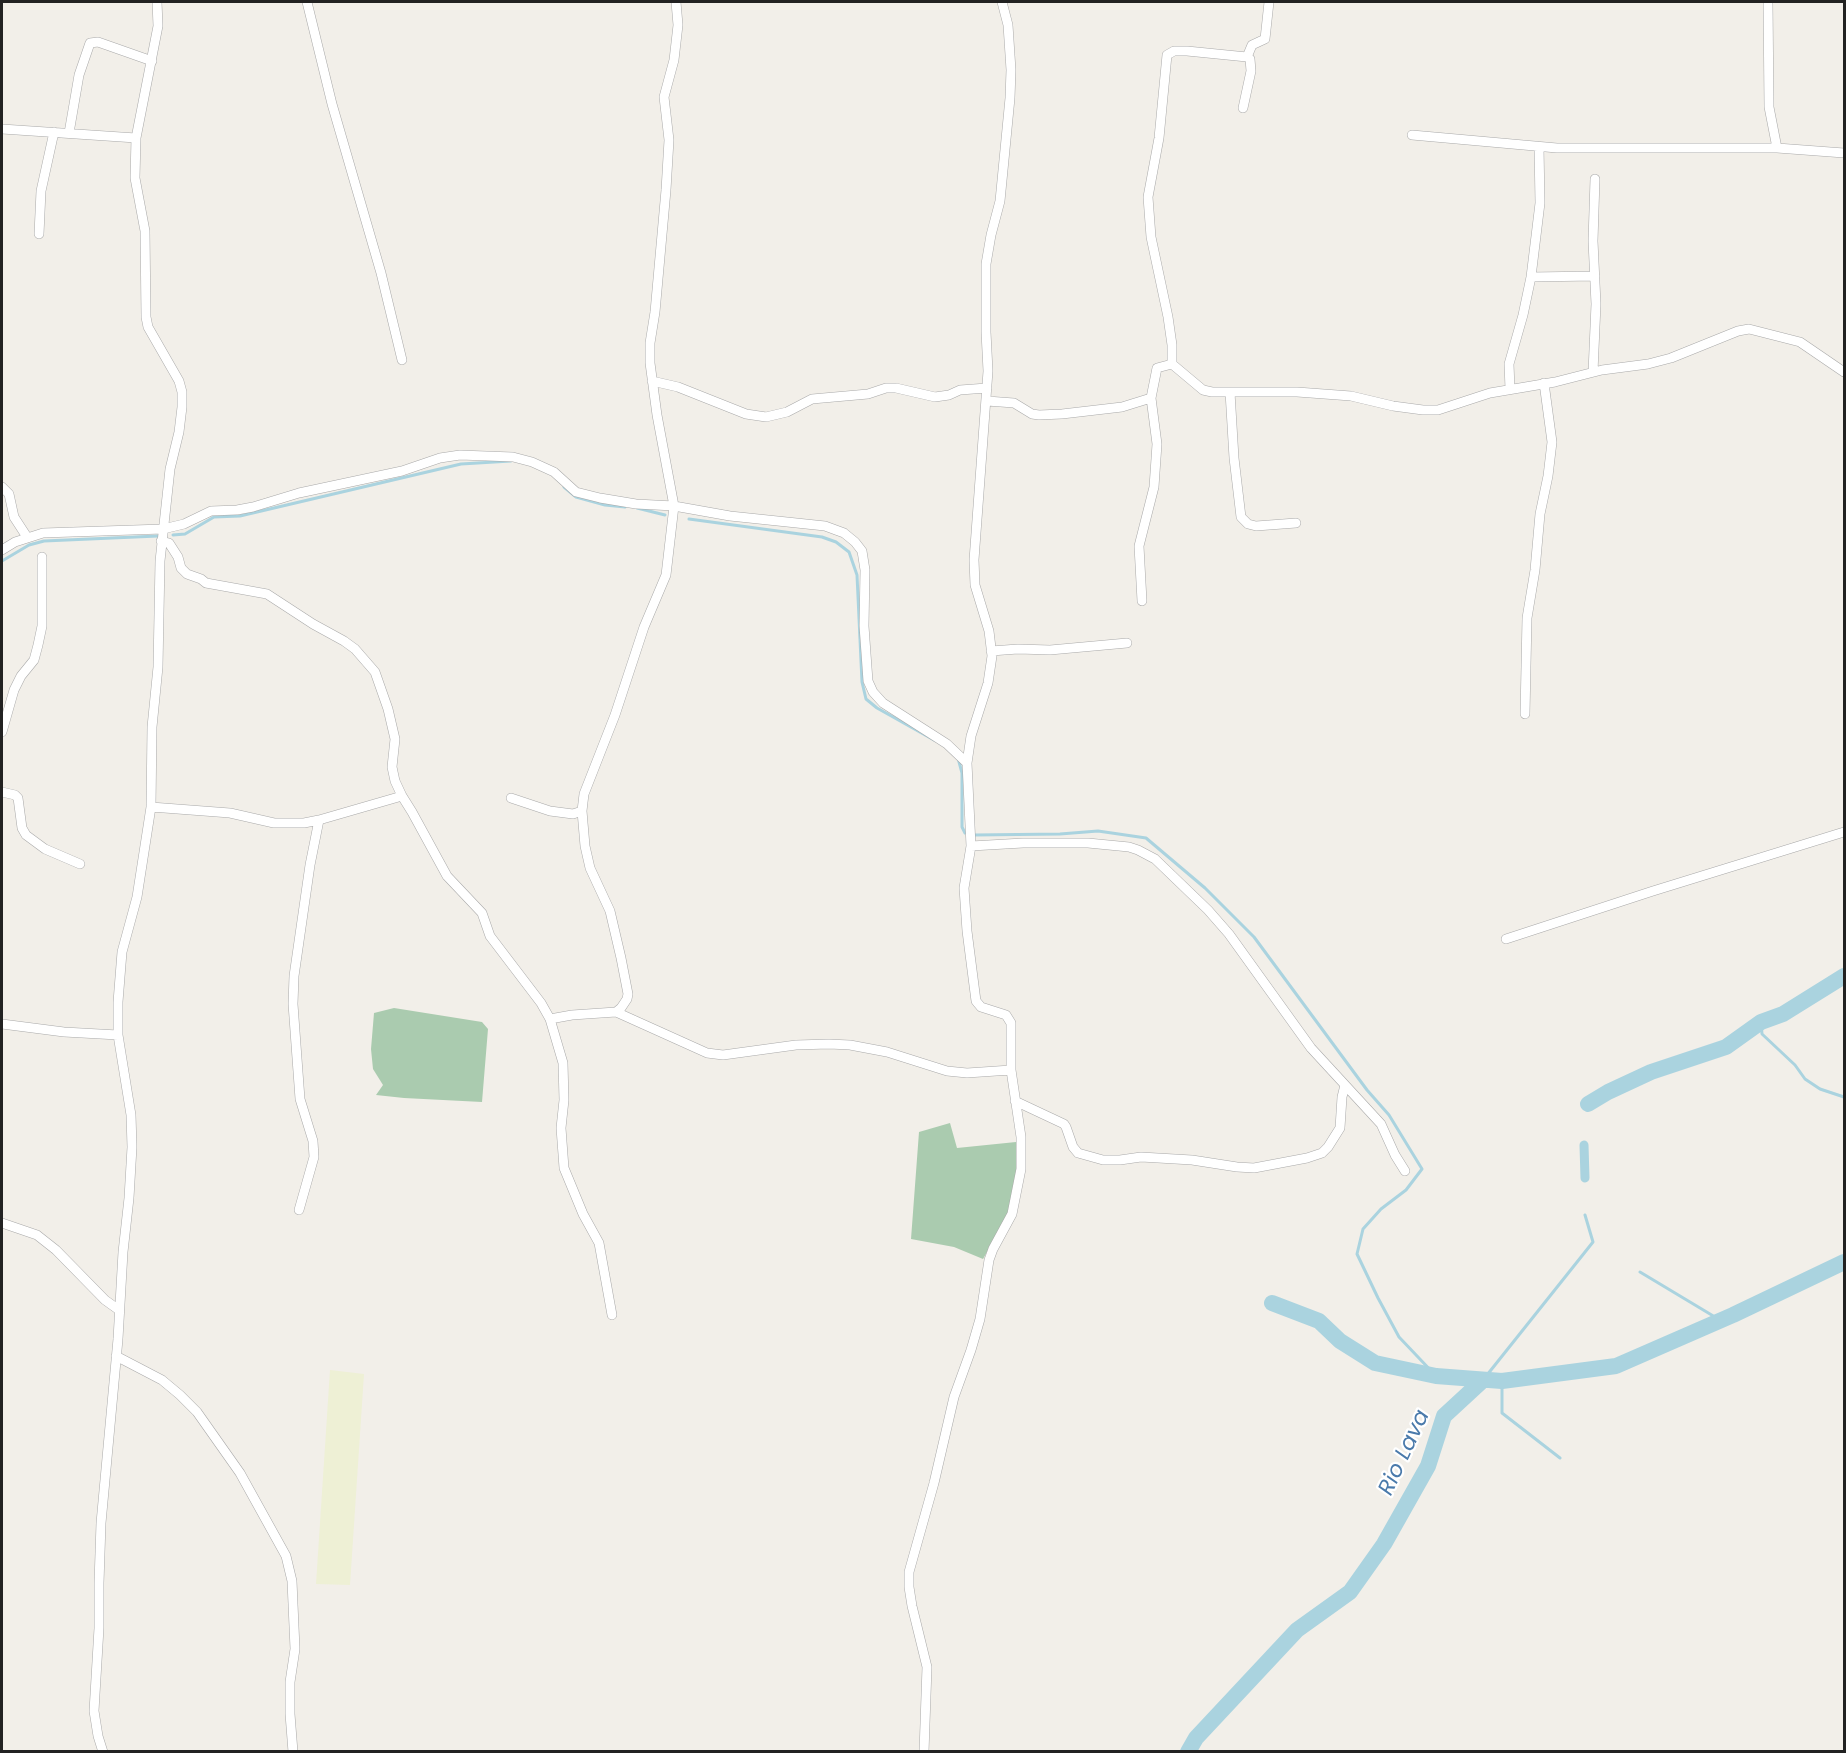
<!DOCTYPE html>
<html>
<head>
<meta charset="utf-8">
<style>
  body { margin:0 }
  #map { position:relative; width:1846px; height:1753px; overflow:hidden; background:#f2efe9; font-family:Poppins,sans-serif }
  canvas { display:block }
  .frame { position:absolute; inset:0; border:3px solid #222; pointer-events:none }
</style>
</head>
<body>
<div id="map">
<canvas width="1846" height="1753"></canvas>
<div class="frame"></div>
</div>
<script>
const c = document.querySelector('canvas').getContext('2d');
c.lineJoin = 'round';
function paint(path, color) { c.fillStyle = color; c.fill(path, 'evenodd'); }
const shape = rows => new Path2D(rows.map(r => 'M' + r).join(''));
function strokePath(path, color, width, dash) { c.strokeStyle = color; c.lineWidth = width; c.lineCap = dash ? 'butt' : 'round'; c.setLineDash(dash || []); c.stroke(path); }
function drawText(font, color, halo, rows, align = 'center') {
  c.font = font + ' Poppins,sans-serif'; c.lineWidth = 4.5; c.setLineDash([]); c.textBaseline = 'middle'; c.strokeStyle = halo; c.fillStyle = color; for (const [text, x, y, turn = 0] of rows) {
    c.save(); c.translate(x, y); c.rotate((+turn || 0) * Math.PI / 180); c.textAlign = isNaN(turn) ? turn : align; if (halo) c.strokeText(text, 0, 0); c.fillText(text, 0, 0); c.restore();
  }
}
paint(shape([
  [330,1370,364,1374,350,1585,316,1584]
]), '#eef0d5');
paint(shape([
  [394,1008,482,1022,488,1029,482,1102,404,1098,376,1095,383,1085,373,1069,371,1049,374,1013],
  [950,1123,957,1148,1016,1142,1018,1171,1008,1215,983,1259,954,1247,911,1239,919,1132]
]), '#aacbaf');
strokePath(shape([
  [564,487,576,497,605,505,625,507],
  [637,508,665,515],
  [689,519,822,537,836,542,849,552,857,575,862,682,866,699,877,708,934,740],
  [173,535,185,534,214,517,240,516,461,464,511,461],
  [2,561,29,545,44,541,158,536],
  [958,758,962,773,962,827,965,833],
  [975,835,1060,834,1098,831,1146,838,1205,888,1254,937,1367,1090,1389,1115,1422,1169,1406,1190,1381,1209,1363,1229,1357,1254,1378,1298,1399,1337,1436,1376],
  [1761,1022,1762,1034,1795,1065,1805,1079,1820,1089,1844,1097],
  [1640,1272,1720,1320],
  [1483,1380,1593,1242,1585,1215],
  [1502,1381,1502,1413,1560,1458]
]), '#aad3df', 3);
strokePath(shape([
  [1584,1145,1585,1178]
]), '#aad3df', 9);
strokePath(shape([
  [1588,1104,1608,1092,1651,1072,1726,1047,1761,1022,1783,1014,1844,976],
  [1272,1303,1319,1321,1340,1341,1375,1363,1436,1376,1502,1381,1616,1366,1733,1315,1844,1262],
  [1188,1752,1196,1738,1297,1630,1350,1592,1384,1544,1428,1466,1444,1416,1483,1380]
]), '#aad3df', 16);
const minor = shape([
  [307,2,332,104,381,273,402,360],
  [1768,2,1769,107,1777,148,1844,153],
  [1247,57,1252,45,1265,39,1269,2],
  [1243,108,1251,71,1250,59,1247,57,1187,51,1174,51,1167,55,1159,138,1148,197,1151,237,1168,317,1172,345,1172,364,1203,390,1212,392,1297,392,1351,396,1393,406,1423,410,1438,410,1490,393,1555,382,1602,370,1648,364,1671,358,1738,331,1749,329,1800,342,1844,372],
  [2,129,136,138],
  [69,133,79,75,90,43,98,42,152,61],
  [1412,135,1557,148,1777,148],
  [39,234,41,191,54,132],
  [1531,277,1595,276],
  [1593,372,1596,304,1593,241,1595,179],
  [652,381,678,387,746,414,766,417,787,412,812,399,868,394,886,388,896,388,935,397,949,395,960,390,987,388],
  [1510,389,1509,364,1523,315,1531,277,1540,203,1539,147],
  [1230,392,1234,458,1241,517,1248,524,1256,526,1296,523],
  [987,401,1014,403,1032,414,1039,415,1062,414,1122,407,1151,398],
  [2,487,9,494,14,517,27,537],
  [161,541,169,543,178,557,181,568,187,574,201,579,206,583,267,594,313,624,344,641,355,649,375,672,388,709,395,739,392,767,395,781,402,796,412,812,447,876,482,913,490,936,541,1003,550,1019,572,1015,616,1012,621,1008,627,999,628,994,621,958,610,911,590,868,585,846,582,811,584,794,615,715,644,627,666,575,674,506,657,415,650,363,650,343,655,312,666,190,669,140,664,97,674,60,678,25,676,2],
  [2,550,15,542,43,533,163,529,184,524,211,511,237,510,253,507,299,493,402,471,440,458,460,455,513,457,532,462,554,472,576,492,600,498,636,504,674,506,730,516,825,526,844,533,855,542,862,551,865,570,864,626,868,681,873,692,883,703,947,744,967,763,971,846,964,888,967,931,976,1001,981,1007,1006,1015,1011,1023,1011,1070,1021,1137,1021,1169,1012,1214,993,1249,989,1260,980,1319,971,1350,954,1397,934,1483,909,1572,909,1587,912,1606,927,1667,924,1752],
  [1142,601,1139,546,1154,487,1157,444,1151,398,1157,368,1172,364],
  [991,651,1018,649,1050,650,1127,643],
  [1525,714,1527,618,1535,570,1540,514,1548,476,1552,442,1544,383],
  [2,732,14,690,21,676,34,660,38,645,42,626,42,557],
  [967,763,971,736,988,683,992,656,989,631,975,585,974,560,988,371,986,332,986,264,991,235,1000,201,1010,98,1011,70,1008,25,1002,2],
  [2,792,15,795,18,798,22,828,26,835,45,849,80,864],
  [511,798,550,811,573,814,582,811],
  [151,807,230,813,274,823,304,823,319,820,402,796],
  [971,846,1023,843,1088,843,1129,847,1138,850,1155,859,1208,910,1229,934,1311,1048,1381,1124,1395,1155,1405,1171],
  [1506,939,1653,891,1844,832],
  [616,1012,707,1053,723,1055,796,1045,829,1044,850,1045,887,1052,947,1071,967,1073,1011,1070],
  [550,1019,563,1063,564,1100,561,1128,564,1168,583,1214,599,1243,612,1315],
  [2,1024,64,1032,118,1035],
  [1015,1101,1064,1124,1066,1127,1073,1147,1078,1153,1103,1160,1120,1160,1141,1157,1192,1160,1237,1167,1254,1168,1307,1158,1322,1153,1328,1147,1340,1128,1342,1097,1345,1085],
  [299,1210,314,1157,313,1141,300,1099,293,1004,294,976,310,865,319,820],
  [2,1223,37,1235,56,1250,105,1300,119,1310],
  [116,1356,162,1380,180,1395,197,1412,240,1473,286,1556,292,1581,293,1604,295,1649,290,1682,290,1714,293,1752],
  [103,1752,98,1736,94,1711,99,1628,99,1583,101,1523,118,1339,123,1252,129,1198,132,1147,131,1115,118,1035,118,1002,122,952,137,897,151,807,152,727,158,667,160,561,170,469,179,432,182,407,182,392,179,381,148,327,146,317,145,231,135,178,136,138,158,26,157,2]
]);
strokePath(minor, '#a9a9a9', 10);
strokePath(minor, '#fff', 9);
drawText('italic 22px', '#4a7aab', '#fff', [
  ["Rio Lava",1405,1453,-65]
]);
</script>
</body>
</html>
